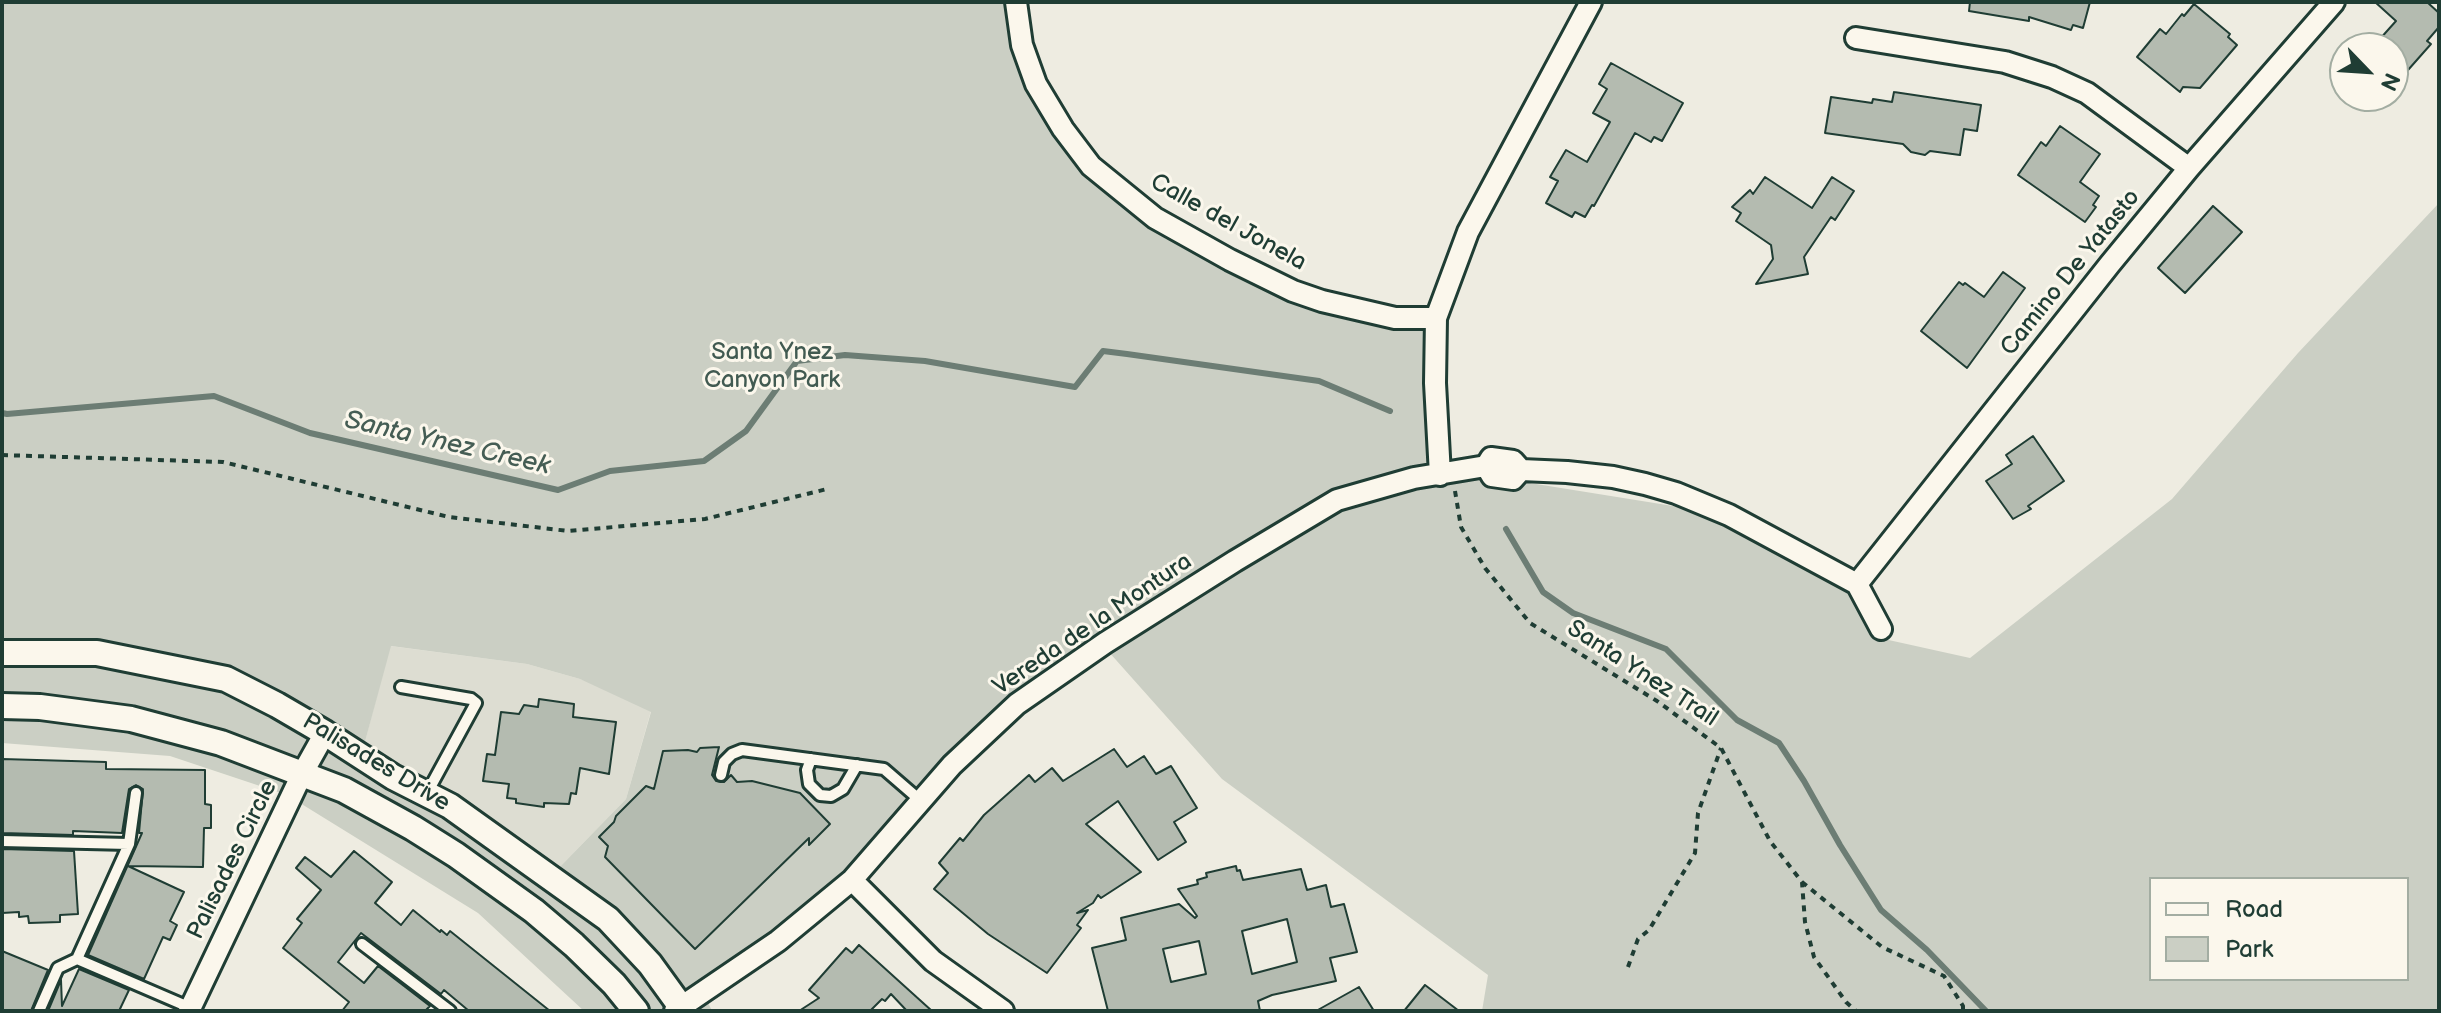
<!DOCTYPE html>
<html>
<head>
<meta charset="utf-8">
<style>
  body { margin:0 }
  #map { position:relative; width:2441px; height:1013px; overflow:hidden; background:#eeece1; font-family:"Balsamiq Sans",sans-serif }
  canvas { display:block }
  .frame { position:absolute; inset:0; border:4px solid #1f3d34; pointer-events:none }
  .legend { position:absolute; left:2149px; top:877px; width:260px; height:104px; box-sizing:border-box; background:#fbf7ec; border:2px solid #a3ada2; margin:0; padding:10px 14px; list-style:none; font-size:24px; color:#1f3d34 }
  .legend li { display:flex; align-items:center; gap:16px; height:40px }
  .legend b { width:40px; border:2px solid #a3ada2 }
  .north { position:absolute; left:2329px; top:32px; width:80px; height:80px; box-sizing:border-box; background:#fbf7ec; border:2px solid #a3ada2; border-radius:50%; rotate:115deg; font-size:22px; font-weight:700; line-height:32px; text-align:center; color:#1f3d34 }
  .north::after { content:''; display:block; margin:auto; width:28px; height:36px; background:#1f3d34; clip-path:polygon(50% 0,100% 100%,50% 72%,0 100%) }
</style>
</head>
<body>
<div id="map">
<canvas width="2441" height="1013"></canvas>
<div class="frame"></div>
<ul class="legend">
<li><b style="height:10px;background:#fbf7ec"></b>Road</li>
<li><b style="height:22px;background:#cbcfc4"></b>Park</li>
</ul>
<div class="north">N</div>
</div>
<script>
const c = document.querySelector('canvas').getContext('2d');
c.lineJoin = 'round';
function paint(path, color) { c.fillStyle = color; c.fill(path, 'evenodd'); }
const shape = rows => new Path2D(rows.map(r => 'M' + r).join(''));
function strokePath(path, color, width, dash) { c.strokeStyle = color; c.lineWidth = width; c.lineCap = dash ? 'butt' : 'round'; c.setLineDash(dash || []); c.stroke(path); }
function drawText(font, color, halo, rows, align = 'center') {
  c.font = font + ' "Balsamiq Sans",sans-serif'; c.lineWidth = 6; c.setLineDash([]); c.textBaseline = 'middle'; c.strokeStyle = halo; c.fillStyle = color; for (const [text, x, y, turn = 0] of rows) {
    c.save(); c.translate(x, y); c.rotate((+turn || 0) * Math.PI / 180); c.textAlign = isNaN(turn) ? turn : align; if (halo) c.strokeText(text, 0, 0); c.fillText(text, 0, 0); c.restore();
  }
}
paint(shape([
  [390,646,527,664,654,700,626,799,553,874,434,785,401,766,363,749]
]), '#ddddd2');
paint(shape([
  [2,2,1016,2,1040,81,1095,161,1159,212,1296,286,1353,305,1442,314,1449,470,1729,515,1854,590,1875,637,1970,658,2172,499,2298,353,2439,203,2439,1011,1482,1011,1488,975,1222,779,1100,642,1014,701,846,875,773,936,701,988,712,1011,584,1011,478,913,287,795,170,756,2,743],
  [391,646,527,664,580,679,651,712,626,799,553,874,363,749],
  [2151,879,2407,879,2407,979,2151,979]
]), '#cbcfc4');
strokePath(shape([
  [2,413,7,414,214,396,310,433,558,490,610,471,704,461,746,431,797,361,845,355,925,361,1075,387,1103,351,1127,354,1319,381,1390,411],
  [1506,529,1543,592,1573,613,1666,649,1737,720,1779,743,1804,781,1840,845,1881,910,1927,950,1986,1011]
]), '#6c7d74', 6);
const building = shape([
  [1970,2,2090,2,2083,28,2073,25,2071,30,2029,17,2029,21,1969,11,1970,2],
  [2375,2,2427,2,2439,13,2439,27,2427,41,2431,44,2393,87,2393,48,2388,48,2379,40,2396,21,2375,2],
  [2194,4,2230,34,2228,37,2237,45,2200,88,2183,87,2180,92,2137,57,2160,29,2166,34,2182,14,2184,16,2194,4],
  [1611,63,1683,103,1662,141,1654,137,1651,142,1635,133,1594,206,1592,205,1585,217,1575,212,1572,217,1546,203,1558,181,1550,177,1566,150,1587,162,1610,122,1593,113,1607,89,1599,84,1611,63],
  [1894,92,1981,105,1977,131,1964,129,1960,155,1930,151,1925,155,1911,152,1903,144,1825,133,1831,97,1872,103,1873,99,1892,102,1894,92],
  [2060,126,2100,154,2080,182,2099,196,2093,205,2096,207,2085,222,2018,175,2041,142,2046,146,2060,126],
  [1765,177,1812,208,1832,177,1854,191,1835,220,1831,217,1804,257,1808,274,1756,284,1773,259,1771,245,1736,221,1741,213,1732,207,1750,190,1753,194,1765,177],
  [2213,206,2242,232,2185,293,2158,268,2213,206],
  [2003,272,2025,288,1967,368,1921,331,1959,282,1963,285,1965,283,1984,297,2003,272],
  [2033,436,2064,481,2028,506,2031,509,2013,519,1986,481,2012,464,2006,455,2033,436],
  [539,699,574,704,573,717,616,722,609,774,580,768,576,794,571,793,569,804,544,803,544,807,516,803,516,799,507,798,509,784,483,781,487,754,495,755,501,712,519,714,524,705,538,707,539,699],
  [719,747,712,775,716,781,724,782,731,775,737,782,752,781,800,793,830,824,809,845,809,838,695,949,605,857,608,846,599,837,614,822,616,816,646,786,654,789,663,751,688,750,697,752,700,748,719,747],
  [1114,749,1127,767,1144,756,1156,774,1171,766,1197,808,1174,822,1186,842,1158,860,1118,801,1086,824,1141,872,1101,898,1098,895,1093,903,1077,913,1088,910,1077,925,1081,928,1047,973,988,934,934,889,948,873,939,863,960,838,963,841,984,815,1029,775,1035,782,1052,768,1063,781,1114,749],
  [2,759,106,762,106,769,205,770,205,804,211,805,211,828,204,828,203,867,128,866,184,892,170,921,177,925,170,940,163,937,144,979,88,955,142,833,139,833,143,789,136,785,129,789,122,833,73,831,73,835,2,833,2,759],
  [2,849,74,851,78,914,60,915,60,922,29,923,28,916,19,917,19,912,2,913,2,849],
  [354,851,392,882,375,903,401,925,413,910,440,932,441,930,447,935,450,931,550,1011,469,1011,444,990,441,994,361,933,338,962,364,983,378,966,430,1006,425,1011,342,1011,349,1002,283,948,302,923,297,919,321,890,296,868,305,857,331,877,354,851],
  [1236,866,1237,871,1240,870,1243,880,1301,869,1307,890,1326,885,1331,907,1344,904,1357,952,1330,958,1336,981,1272,995,1258,1001,1260,1011,1108,1011,1092,948,1126,940,1121,918,1179,904,1195,918,1197,916,1178,889,1198,884,1197,880,1207,877,1206,873,1236,866],
  [1287,919,1297,962,1252,974,1242,931,1287,919],
  [1199,941,1206,974,1171,982,1163,949,1199,941],
  [859,945,901,983,932,1011,907,1011,891,994,885,1001,882,999,870,1011,799,1011,819,998,809,990,846,948,852,953,859,945],
  [2,951,48,970,31,1011,2,1011,2,951],
  [79,969,129,990,119,1011,48,1011,61,980,62,1006,79,969],
  [1425,985,1459,1011,1404,1011,1425,985],
  [1359,987,1374,1011,1316,1011,1359,987]
]);
paint(building, '#b4bbb0');
strokePath(building, '#1f3d34', 2);
const service = shape([
  [401,687,471,699,476,703,427,793],
  [811,759,807,770,809,784,820,795,831,796,843,789,857,765],
  [721,775,724,762,732,754,742,750,884,769,921,801],
  [2,841,129,844],
  [362,944,450,1011],
  [77,959,191,1008],
  [39,1011,58,968,77,959,129,844,136,793]
]);
const minor = shape([
  [1016,2,1022,45,1036,84,1063,129,1091,166,1155,218,1230,260,1293,291,1322,301,1395,318,1436,318],
  [1856,38,2005,62,2052,77,2087,93,2189,168],
  [1486,466,1492,476,1513,479,1521,470,1567,472,1613,477,1645,484,1676,493,1729,515,1857,584,1881,629],
  [1440,475,1435,383,1436,318,1468,232,1591,2],
  [1857,584,2110,264,2189,168,2334,2],
  [852,880,933,961,1003,1011],
  [189,1011,302,774,325,733],
  [675,1011,778,941,852,880,952,765,1017,704,1105,643,1235,561,1337,500,1414,478,1486,466,1491,458,1513,461,1521,470]
]);
const tertiary = shape([
  [2,653,97,653,226,679,277,705,325,733,393,777,450,806,608,919,650,964,684,1011],
  [2,706,40,707,131,719,221,743,344,790,413,828,456,855,534,911,574,945,614,984,636,1011]
]);
strokePath(service, '#1f3d34', 16);
strokePath(minor, '#1f3d34', 26);
strokePath(tertiary, '#1f3d34', 30);
strokePath(shape([
  [2,455,223,462,449,517,568,531,705,519,827,489],
  [1455,491,1461,527,1485,568,1530,623,1657,701,1721,748,1770,841,1802,882,1805,922,1814,957,1846,1002,1856,1011],
  [1802,882,1882,947,1944,976,1963,1006,1963,1011],
  [1628,967,1638,939,1649,930,1695,853,1698,813,1721,748]
]), '#1f3d34', 4, [6, 6]);
strokePath(service, '#fbf7ec', 10);
strokePath(minor, '#fbf7ec', 20);
strokePath(tertiary, '#fbf7ec', 24);
drawText('24px', '#1f3d34', '#fbf7ec', [
  ["Calle del Jonela",1228,223,29],
  ["Camino De Yatasto",2071,273,-51],
  ["Vereda de la Montura",1093,625,-34],
  ["Santa Ynez Trail",1642,674,33],
  ["Palisades Drive",376,763,31],
  ["Palisades Circle",233,860,-64]
]);
drawText('24px', '#415a51', '#fbf7ec', [
  ["Santa Ynez",772,353],
  ["Canyon Park",772,381]
]);
drawText('italic 26px', '#455d54', '#fbf7ec', [
  ["Santa Ynez Creek",447,444,13]
]);
</script>
</body>
</html>
